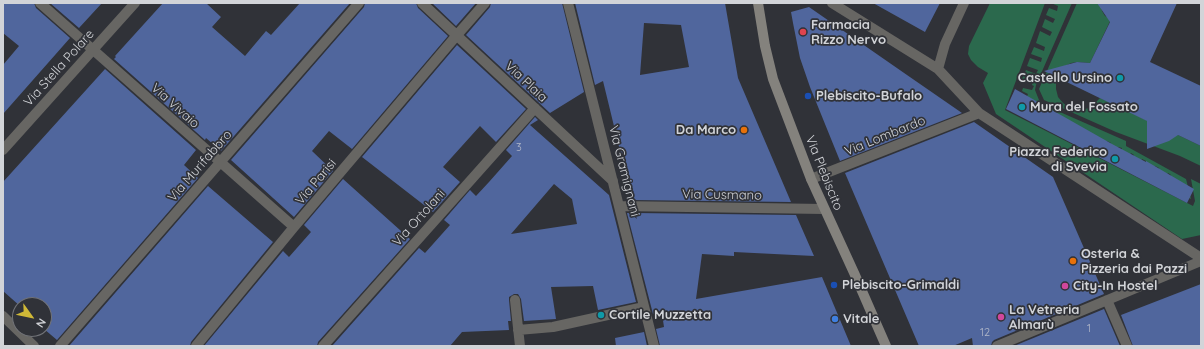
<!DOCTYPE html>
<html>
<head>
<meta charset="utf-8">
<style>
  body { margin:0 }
  #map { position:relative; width:1204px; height:349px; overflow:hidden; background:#303238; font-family:Quicksand,sans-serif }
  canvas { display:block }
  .frame { position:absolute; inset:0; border:4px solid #d2d4d8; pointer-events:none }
  .north { position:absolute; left:12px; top:297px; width:40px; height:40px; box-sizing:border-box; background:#303238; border:1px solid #717378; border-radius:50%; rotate:123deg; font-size:11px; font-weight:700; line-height:16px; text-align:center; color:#d2d4d8 }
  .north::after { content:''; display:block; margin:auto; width:14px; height:18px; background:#cfb837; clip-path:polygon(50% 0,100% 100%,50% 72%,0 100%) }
</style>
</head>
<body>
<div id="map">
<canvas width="1204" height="349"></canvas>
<div class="frame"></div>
<div class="north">N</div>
</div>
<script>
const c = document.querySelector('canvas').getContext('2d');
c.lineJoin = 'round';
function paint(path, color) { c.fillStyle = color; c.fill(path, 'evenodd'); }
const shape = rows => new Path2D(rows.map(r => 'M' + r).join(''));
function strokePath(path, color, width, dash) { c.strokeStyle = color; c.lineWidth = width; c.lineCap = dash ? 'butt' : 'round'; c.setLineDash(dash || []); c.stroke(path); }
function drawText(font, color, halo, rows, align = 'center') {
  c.font = font + ' Quicksand,sans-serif'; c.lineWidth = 3.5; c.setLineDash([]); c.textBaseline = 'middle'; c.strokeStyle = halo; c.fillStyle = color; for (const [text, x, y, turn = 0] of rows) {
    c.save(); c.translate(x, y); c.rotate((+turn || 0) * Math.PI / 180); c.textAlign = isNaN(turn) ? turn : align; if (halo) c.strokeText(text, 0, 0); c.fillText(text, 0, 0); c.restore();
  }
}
paint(shape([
  [990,3,1045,3,1005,110,1193,206,1195,201,1191,179,1201,184,1201,235,1182,239,996,114,983,83,988,73,978,67,971,60,968,54,969,46],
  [1051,3,1072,3,1036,85,1035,90,1039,100,1044,105,1126,141,1126,146,1186,179,1191,199,1165,185,1171,175,1168,173,1161,183,1153,179,1159,168,1155,166,1140,172,1146,161,1142,159,1136,170,1128,166,1134,155,1131,153,1124,164,1117,160,1122,148,1118,147,1113,158,1105,154,1111,143,1107,141,1101,152,1021,110,1028,94,1022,91,1023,88,1032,90,1034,86,1032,85,1033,81,1022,79,1026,70,1036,74,1038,70,1027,66,1030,58,1041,62,1042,58,1031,54,1034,47,1044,51,1045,47,1036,43,1040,31,1050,36,1052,32,1042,27,1045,19,1053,23,1055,19,1046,15,1049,8,1057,11,1058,6],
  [1077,3,1100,3,1102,11,1105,16,1111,19,1090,63,1077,62,1071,63,1065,66,1058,74,1056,82,1056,89,1058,97,1063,103,1070,108,1078,110,1090,108,1100,98,1148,121,1147,130,1148,134,1176,134,1201,146,1201,166,1180,156,1116,132,1044,100,1039,89]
]), '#2b694d');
paint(shape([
  [3,3,34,3,36,8,70,38,3,114,3,65,19,46,3,33],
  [50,3,102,3,79,28],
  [163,3,206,3,221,17,212,27,245,56,266,31,271,35,300,3,350,3,221,151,206,138,205,140,114,59,116,57,115,56],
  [365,3,416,3,418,8,448,36,352,149,329,131,312,151,333,171,294,217,231,160,364,7],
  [432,3,476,3,456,26],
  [491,3,562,3,584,92,550,113,466,35,490,7],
  [575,3,725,3,738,78,791,202,632,200,603,81,595,85],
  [644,23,681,25,689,67,640,75],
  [873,3,940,3,925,32],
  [1097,3,1177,3,1150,62,1201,86,1201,146,1178,135,1169,141,1147,149,1147,121,1044,71,1077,62,1090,63,1110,22],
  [809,7,907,75,962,113,840,161,810,87,800,58,793,23,791,12],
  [457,45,526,109,496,142,480,126,443,167,460,182,433,212,362,157],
  [105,69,196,150,184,165,198,178,57,340,44,329,44,305,20,305,20,306,3,291,3,182],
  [1015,89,1112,144,1146,162,1146,161,1194,189,1187,203,1006,109],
  [535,117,538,120,530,125,609,195,636,302,598,310,593,286,551,287,556,319,524,321,521,299,518,294,514,294,509,297,509,300,511,321,508,321,509,330,462,332,450,346,332,346,419,248,425,253,450,225,444,220,470,190,476,196,489,182,512,156,506,150],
  [554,184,572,199,577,224,511,234],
  [974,122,1053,177,1104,294,994,340,992,342,991,346,973,346,972,338,953,346,919,346,845,173],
  [343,179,410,239,318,342,317,346,204,346,283,251,289,257,311,232,304,225],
  [208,186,273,242,191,342,190,346,69,346],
  [627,213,630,213,637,219,635,213,796,215,814,256,734,252,734,256,702,254,696,299,822,277,851,346,660,346,656,329,664,327,662,314,653,314],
  [1201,284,1201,346,1133,346,1121,315],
  [1104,309,1120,346,1014,346],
  [644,332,647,346,616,346,615,338]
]), '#50669d');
strokePath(shape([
  [40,3,294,227],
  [422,3,613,181],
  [568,3,654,346],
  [832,3,938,69,979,113,1201,258],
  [938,69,945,44,964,3],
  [3,150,135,3],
  [811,179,979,113],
  [619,206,824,209],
  [515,300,520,346],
  [1107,300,1127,346],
  [3,316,34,346],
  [518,330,553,327,644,307],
  [60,346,359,3],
  [196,346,294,227,457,35,485,3],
  [323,346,535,108],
  [997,346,1201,261]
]), '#676663', 10);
strokePath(shape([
  [758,3,765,46,773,79,811,179,855,275,886,346]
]), '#84827d', 10);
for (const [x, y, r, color] of [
  [803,32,4,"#e0444e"],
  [1120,78,4,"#0f9aa8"],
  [808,96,4,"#1a4fb4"],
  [1022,107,4,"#0f9aa8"],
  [744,130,4,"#e8710a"],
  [1115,159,4,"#0f9aa8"],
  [1073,261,4,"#e8710a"],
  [834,285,4,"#1a4fb4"],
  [1065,286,4,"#d1479c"],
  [601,315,4,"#0f9aa8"],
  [1001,317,4,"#d1479c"],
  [835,319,4,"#3f7fe0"]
]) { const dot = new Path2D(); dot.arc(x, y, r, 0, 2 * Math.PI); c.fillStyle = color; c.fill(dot); strokePath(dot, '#303238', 1.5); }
drawText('11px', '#b2b8c9', null, [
  ["3",519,148],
  ["1",1089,329],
  ["12",985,333]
]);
drawText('bold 13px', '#d2d4d8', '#303238', [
  ["Farmacia",811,25],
  ["Rizzo Nervo",811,40],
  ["Castello Ursino",1112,78,"right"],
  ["Plebiscito-Bufalo",816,96],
  ["Mura del Fossato",1030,107],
  ["Da Marco",736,130,"right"],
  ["Piazza Federico",1107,152,"right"],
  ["di Svevia",1107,167,"right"],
  ["Osteria &",1081,254],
  ["Pizzeria dai Pazzi",1081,269],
  ["Plebiscito-Grimaldi",842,285],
  ["City-In Hostel",1073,286],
  ["La Vetreria",1009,310],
  ["Almarù",1009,325],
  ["Cortile Muzzetta",609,315],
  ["Vitale",843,319]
], 'left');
drawText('13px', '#d2d4d8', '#303238', [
  ["Via Stella Polare",59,68,-48],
  ["Via Plaia",526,82,43],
  ["Via Vivaio",175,106,42],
  ["Via Lombardo",885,136,-22],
  ["Via Murifabbro",200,166,-49],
  ["Via Gramignani",624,171,76],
  ["Via Plebiscito",824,173,68],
  ["Via Parisi",316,182,-50],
  ["Via Cusmano",722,195,1],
  ["Via Ortolani",419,218,-48]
]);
</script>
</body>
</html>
